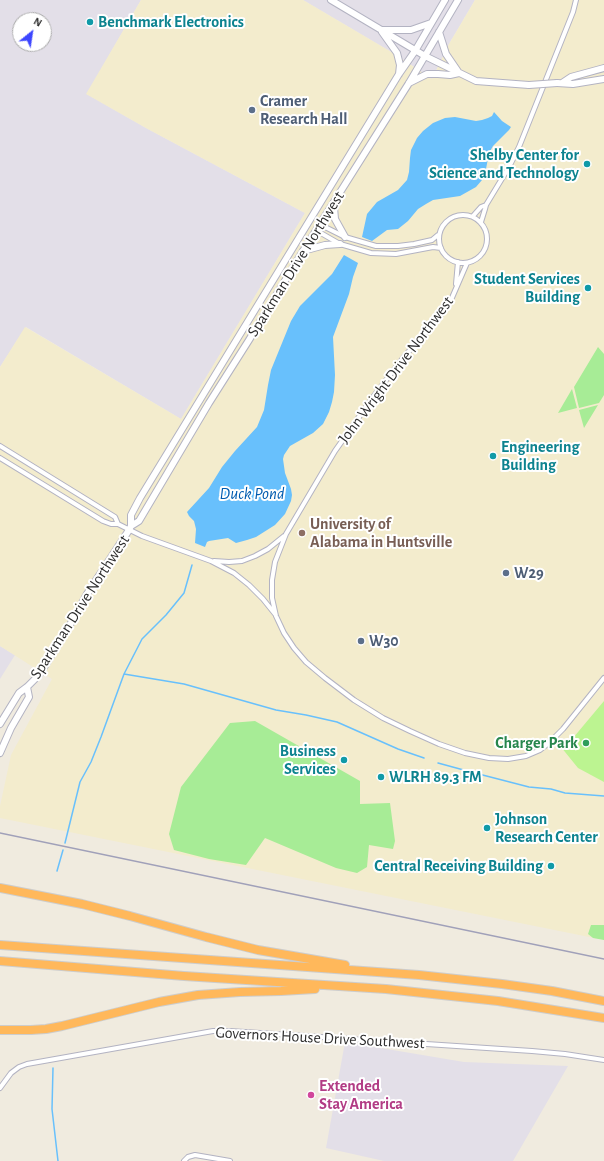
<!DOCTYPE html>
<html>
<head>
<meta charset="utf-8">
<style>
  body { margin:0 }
  #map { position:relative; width:604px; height:1161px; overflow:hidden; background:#f0ebdf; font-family:"Alegreya Sans",sans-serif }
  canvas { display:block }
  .north { position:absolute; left:12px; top:12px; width:40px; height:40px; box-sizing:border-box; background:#fff; border:1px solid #ababab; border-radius:50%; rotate:30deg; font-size:11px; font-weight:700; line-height:16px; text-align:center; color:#2d2d2d }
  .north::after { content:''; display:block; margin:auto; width:14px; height:18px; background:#3d46ff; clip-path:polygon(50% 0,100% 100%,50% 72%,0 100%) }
</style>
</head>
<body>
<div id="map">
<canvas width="604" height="1161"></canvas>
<div class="north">N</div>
</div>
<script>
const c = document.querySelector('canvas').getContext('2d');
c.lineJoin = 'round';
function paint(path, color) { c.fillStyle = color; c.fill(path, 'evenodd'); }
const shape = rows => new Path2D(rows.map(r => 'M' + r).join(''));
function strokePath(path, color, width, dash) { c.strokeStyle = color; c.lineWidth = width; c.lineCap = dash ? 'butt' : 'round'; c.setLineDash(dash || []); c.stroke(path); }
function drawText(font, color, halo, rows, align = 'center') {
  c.font = font + ' "Alegreya Sans",sans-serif'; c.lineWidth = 4; c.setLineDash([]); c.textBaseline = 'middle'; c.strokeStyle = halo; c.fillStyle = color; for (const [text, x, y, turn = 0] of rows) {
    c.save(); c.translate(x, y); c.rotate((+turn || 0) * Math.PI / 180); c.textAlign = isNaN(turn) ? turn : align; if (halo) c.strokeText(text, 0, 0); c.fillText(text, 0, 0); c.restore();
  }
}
paint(shape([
  [0,0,141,0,87,94,146,128,305,213,181,419,26,327,0,367],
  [20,20,44,20,44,44,20,44],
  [303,0,475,0,449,44,432,79,393,53],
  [0,646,15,655,0,679],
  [345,1042,464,1062,568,1066,513,1161,384,1161,326,1148]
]), '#e3dfe8');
paint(shape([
  [141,0,303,0,393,53,432,79,449,44,475,0,604,0,604,940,0,818,0,806,11,755,52,679,0,646,0,367,25,327,181,419,305,213,146,128,86,94]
]), '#f3eccd');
paint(shape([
  [598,347,604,354,604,395,599,403,579,408,574,387],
  [572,389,577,408,558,413],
  [598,405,584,428,579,410],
  [255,721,360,781,360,804,390,803,395,841,393,849,369,845,367,867,357,873,336,868,265,838,246,865,209,859,174,850,169,834,181,787,230,723],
  [591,925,604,925,604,940,593,938,588,934]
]), '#a7ec96');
paint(shape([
  [604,701,604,782,578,768,561,747,573,738]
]), '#bcf491');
paint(shape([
  [494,112,502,121,511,127,509,130,493,146,489,153,486,169,482,180,476,187,460,196,433,200,426,204,418,209,408,221,398,229,387,230,372,241,362,237,367,214,377,202,398,190,407,180,409,172,410,158,411,150,417,138,423,131,433,123,445,118,455,117,476,121,482,120,488,118,492,116],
  [344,255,358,263,353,277,349,294,333,337,335,375,334,392,332,402,329,412,323,424,313,433,290,446,284,455,283,459,285,473,291,489,292,495,291,501,285,514,275,525,256,537,247,540,236,543,228,538,209,541,207,542,205,547,195,543,196,529,194,521,189,516,187,512,209,488,222,467,235,451,257,427,264,410,268,385,271,370,291,321,300,306,332,274]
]), '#68c0fc');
strokePath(shape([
  [124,674,184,684,276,710,306,715,337,722,398,749,424,758],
  [438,763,471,772,529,787,551,789,565,793,604,796],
  [65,843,80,782,91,762,101,737,124,674,142,639,166,615,184,593,192,565],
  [57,871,63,850],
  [53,1068,52,1109,58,1161]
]), '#68c0fc', 1.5);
const street = shape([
  '439 239a24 24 0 1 1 48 0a24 24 0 1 1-48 0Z',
  [473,216,481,207,486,205],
  [481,222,485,209,486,205,509,167,519,147,573,12,576,0],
  [318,227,319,232,340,244,371,253,396,254,433,247,441,248],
  [318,227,323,226,345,237,376,246,398,246,414,244,432,240,438,235],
  [467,263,451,300,444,311,403,358,373,397,335,451,286,534,275,562,272,580,272,598,276,616,284,633,294,648,306,662,325,678,354,700,383,718,410,731,439,744,465,753,489,758,508,759,526,756,540,750,549,743,563,729,604,678],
  [456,284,458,262],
  [0,446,115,517,118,524],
  [0,458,103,521,111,524,118,524,142,536,211,561,234,573,249,585,263,599,275,614],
  [214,561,229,562,242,561,255,556,268,549,284,536],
  [0,1088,11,1073,19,1067,27,1064,213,1031,230,1031,532,1051,565,1054,604,1060],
  [184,1161,188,1157,195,1155,230,1161]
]);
const secondary = shape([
  [331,0,425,56,476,81,529,85],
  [383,30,411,30,431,23],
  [382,32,397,53,400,65,399,74],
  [409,83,427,74,438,74,450,75,459,73,446,54,439,32],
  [557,83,573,84,604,79],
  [562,83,571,77,604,68],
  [334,203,334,207,335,219,345,237],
  [303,251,325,245,340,244],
  [131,526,131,515,140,498,399,74,415,51,445,0],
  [0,724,19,693,27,687,39,675,66,632,87,594,129,530,131,526,139,521,209,403,249,340,303,251,409,83,458,0],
  [0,753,11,728,29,697,27,687]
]);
const highway = shape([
  [0,888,82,904,130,916,206,937,258,950,345,965],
  [0,945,419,975,502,984,552,991,604,1001],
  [0,961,184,976,386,989,498,1001,604,1018],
  [0,1030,31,1030,46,1029,62,1026,159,1002,198,995,240,992,281,991,315,989]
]);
strokePath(street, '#b3b3c2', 6);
strokePath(secondary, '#b3b3c2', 8);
strokePath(highway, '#cdcdcd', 10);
strokePath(street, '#fff', 4);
strokePath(secondary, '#fff', 6);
strokePath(highway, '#ffb85b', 8);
strokePath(shape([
  [0,833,604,959]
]), '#a0a0b9', 1.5);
const secondaryBridge = shape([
  [529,85,557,83]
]);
strokePath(secondaryBridge, '#b3b3c2', 8, []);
strokePath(secondaryBridge, '#fff', 6);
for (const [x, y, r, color] of [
  [90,22,4,"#0f9aa8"],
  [252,110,4,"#5c6f8a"],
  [587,164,4,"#0f9aa8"],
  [588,288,4,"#0f9aa8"],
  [493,456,4,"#0f9aa8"],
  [302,533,4,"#8d6e63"],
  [506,573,4,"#5c6f8a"],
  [361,641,4,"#5c6f8a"],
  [586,743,4,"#2e9e5b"],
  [344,760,4,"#0f9aa8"],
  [381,777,4,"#0f9aa8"],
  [487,828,4,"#0f9aa8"],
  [551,866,4,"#0f9aa8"],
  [311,1095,4,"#d1479c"]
]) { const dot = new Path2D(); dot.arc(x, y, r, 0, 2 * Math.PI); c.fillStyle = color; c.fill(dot); strokePath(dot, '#fff', 1.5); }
drawText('bold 16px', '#0d838f', '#fff', [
  ["Benchmark Electronics",98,22],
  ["Shelby Center for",579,155,"right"],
  ["Science and Technology",579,173,"right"],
  ["Student Services",580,279,"right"],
  ["Building",580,297,"right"],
  ["Engineering",501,447],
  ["Building",501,465],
  ["Business",336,751,"right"],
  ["Services",336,769,"right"],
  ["WLRH 89.3 FM",389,777],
  ["Johnson",495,819],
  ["Research Center",495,837],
  ["Central Receiving Building",543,866,"right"]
], 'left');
drawText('bold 16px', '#4e5e75', '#fff', [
  ["Cramer",260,101],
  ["Research Hall",260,119],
  ["W29",514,573],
  ["W30",369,641]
], 'left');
drawText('16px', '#2d2d2d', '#fff', [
  ["Sparkman Drive Northwest",296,264,-58],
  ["John Wright Drive Northwest",396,370,-53],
  ["Sparkman Drive Northwest",80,607,-57],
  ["Governors House Drive Southwest",320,1038,3]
]);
drawText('bold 16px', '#785e54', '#fff', [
  ["University of",310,524],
  ["Alabama in Huntsville",310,542]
], 'left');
drawText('bold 16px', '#27864d', '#fff', [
  ["Charger Park",578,743]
], 'right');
drawText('bold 16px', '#b23c85', '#fff', [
  ["Extended",319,1086],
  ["Stay America",319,1104]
], 'left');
drawText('italic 17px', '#005baf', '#fff', [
  ["Duck Pond",252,494]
]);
</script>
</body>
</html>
